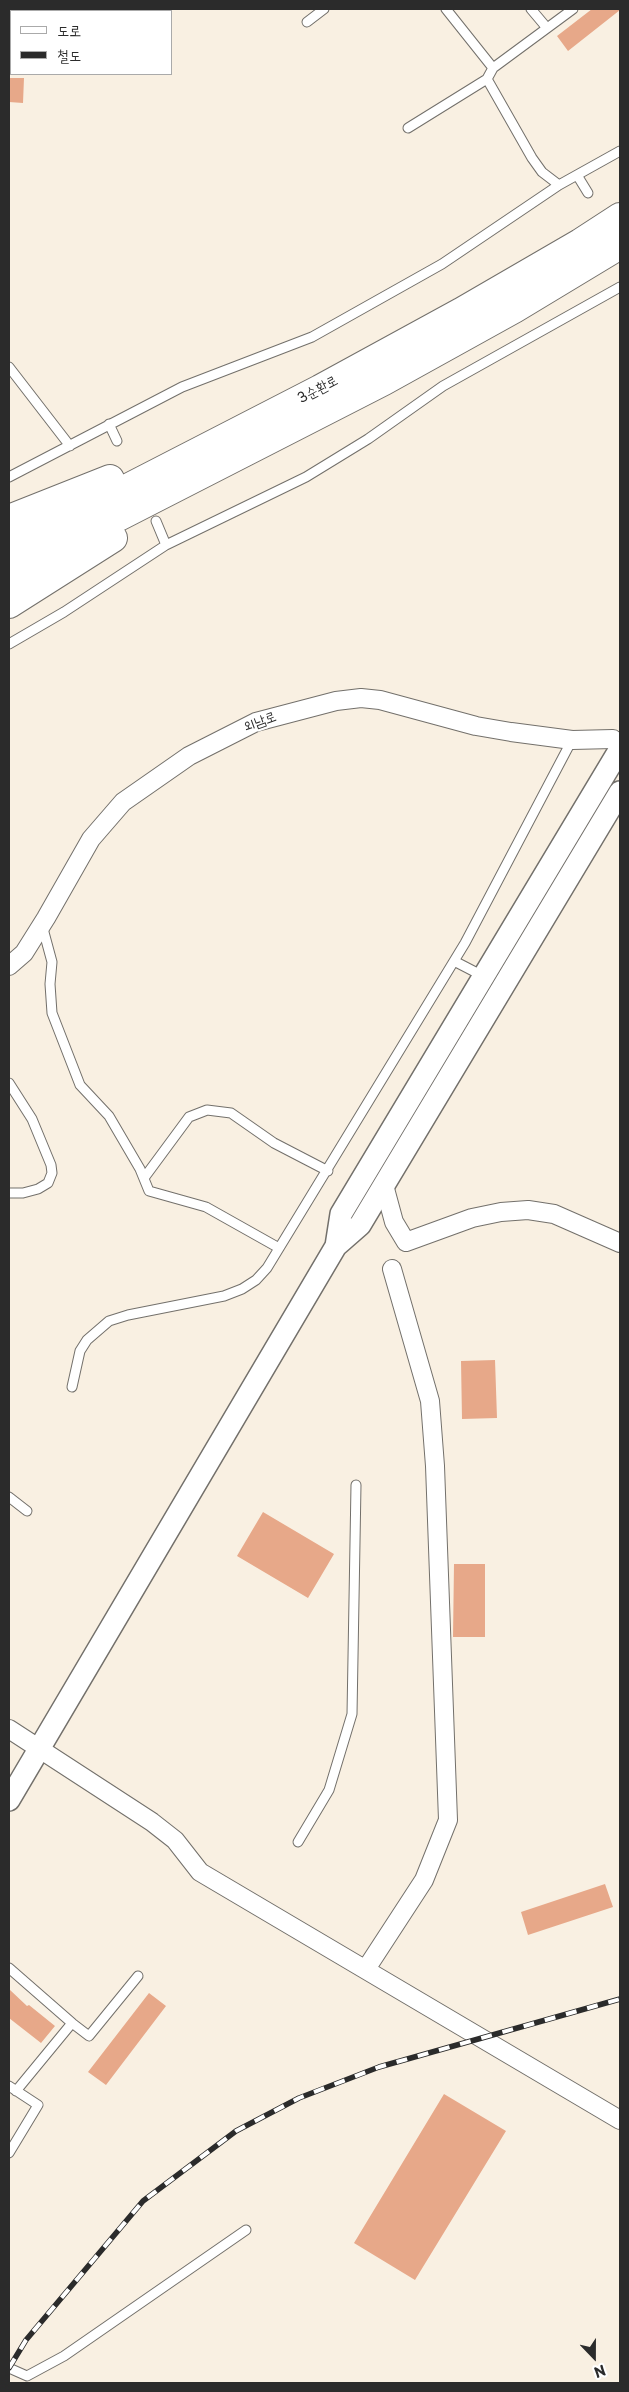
<!DOCTYPE html>
<html>
<head>
<meta charset="utf-8">
<style>
  body { margin:0 }
  #map { position:relative; width:629px; height:2392px; overflow:hidden; background:#f9f0e2; font-family:"Playpen Sans","Poor Story",sans-serif }
  canvas { display:block }
  .frame { position:absolute; inset:0; border:10px solid #2b2b2b; pointer-events:none }
  .legend { position:absolute; left:10px; top:10px; width:162px; height:65px; box-sizing:border-box; background:#fff; border:1px solid #aaa; margin:0; padding:6px 9px; list-style:none; font-size:15px; color:#2b2b2b }
  .legend li { display:flex; align-items:center; gap:10px; height:25px }
  .legend b { width:25px; border:1px solid #aaa }
  .north { position:absolute; left:569px; top:2332px; width:50px; height:50px; -webkit-text-stroke:4px #fff; paint-order:stroke; rotate:158deg; font-size:14px; font-weight:700; line-height:20px; text-align:center; color:#2b2b2b }
  .north::after { content:''; display:block; margin:auto; width:18px; height:22px; background:#2b2b2b; clip-path:polygon(50% 0,100% 100%,50% 72%,0 100%) }
</style>
</head>
<body>
<div id="map">
<canvas width="629" height="2392"></canvas>
<div class="frame"></div>
<ul class="legend">
<li><b style="height:6px;background:#fff"></b>도로</li>
<li><b style="height:6px;background:#2b2b2b"></b>철도</li>
</ul>
<div class="north">N</div>
</div>
<script>
const c = document.querySelector('canvas').getContext('2d');
c.lineJoin = 'round';
function paint(path, color) { c.fillStyle = color; c.fill(path, 'evenodd'); }
const shape = rows => new Path2D(rows.map(r => 'M' + r).join(''));
function strokePath(path, color, width, dash) { c.strokeStyle = color; c.lineWidth = width; c.lineCap = dash ? 'butt' : 'round'; c.setLineDash(dash || []); c.stroke(path); }
function drawText(font, color, halo, rows, align = 'center') {
  c.font = font + ' "Playpen Sans","Poor Story",sans-serif'; c.lineWidth = 4.5; c.setLineDash([]); c.textBaseline = 'middle'; c.strokeStyle = halo; c.fillStyle = color; for (const [text, x, y, turn = 0] of rows) {
    c.save(); c.translate(x, y); c.rotate((+turn || 0) * Math.PI / 180); c.textAlign = isNaN(turn) ? turn : align; if (halo) c.strokeText(text, 0, 0); c.fillText(text, 0, 0); c.restore();
  }
}
paint(shape([
  [592,9,620,10,568,51,557,36],
  [9,78,24,78,23,103,9,102],
  [495,1360,497,1418,462,1419,461,1361],
  [263,1512,334,1554,308,1598,237,1556],
  [454,1564,485,1564,485,1637,453,1637],
  [605,1884,613,1907,528,1935,521,1912],
  [9,1989,27,2006,29,2005,55,2026,41,2043,9,2018],
  [149,1993,166,2006,106,2085,88,2072],
  [444,2094,506,2131,415,2280,354,2243]
]), '#e7a889');
const service = shape([
  [446,9,493,68],
  [531,9,547,28],
  [307,22,324,9],
  [487,79,532,158,542,172,559,185],
  [408,128,487,79,493,68,573,9],
  [577,175,588,193],
  [9,367,70,446],
  [109,424,117,441],
  [9,477,182,387,312,337,442,264,559,185,620,151],
  [156,521,166,545],
  [9,644,64,612,166,545,306,477,368,439,443,386,620,287],
  [42,925,52,962,50,984,52,1013,80,1085,109,1116,140,1169,149,1191,206,1207,279,1248],
  [454,961,483,976],
  [9,1083,32,1119,51,1165,52,1173,48,1183,38,1189,23,1193,9,1193],
  [144,1178,189,1117,207,1110,231,1113,274,1143,328,1171],
  [72,1387,80,1351,87,1340,109,1321,128,1315,224,1296,242,1289,256,1280,267,1268,465,943,572,740],
  [9,1497,27,1511],
  [298,1842,329,1790,352,1714,356,1485],
  [9,1968,72,2023,16,2091],
  [72,2023,89,2036,138,1976],
  [9,2086,38,2105,9,2153],
  [9,2368,27,2376,64,2356,246,2230]
]);
const minor = shape([
  [9,966,24,953,46,918,91,839,123,802,189,756,256,722,336,701,361,698,380,700,476,726,511,732,572,740,613,739],
  [384,1185,394,1222,406,1242,472,1218,501,1212,528,1210,554,1214,620,1243],
  [9,1729,152,1822,175,1840,200,1872,620,2120],
  [366,1969,424,1880,448,1820,435,1466,430,1401,392,1269]
]);
const tertiary = shape([
  [336,1246,341,1214,620,749],
  [9,1800,336,1246,360,1225,620,792]
]);
const trunk = shape([
  [9,519,110,479],
  [9,549,320,389,461,312,580,243,620,217],
  [9,573,384,381,514,309,620,245],
  [9,604,113,538]
]);
strokePath(service, '#73706b', 11);
strokePath(minor, '#73706b', 20);
strokePath(tertiary, '#73706b', 24);
strokePath(trunk, '#73706b', 30);
strokePath(service, '#fff', 9);
strokePath(minor, '#fff', 18);
strokePath(tertiary, '#fff', 21);
strokePath(trunk, '#fff', 28);
const rail = shape([
  [9,2368,26,2340,143,2201,236,2131,299,2098,379,2067,620,1999]
]);
strokePath(rail, '#2b2b2b', 5.5);
strokePath(rail, '#fff', 4, [11]);
drawText('14px', '#2b2b2b', '#fff', [
  ["3순환로",318,390,-28],
  ["외남로",260,722,-20]
]);
</script>
</body>
</html>
